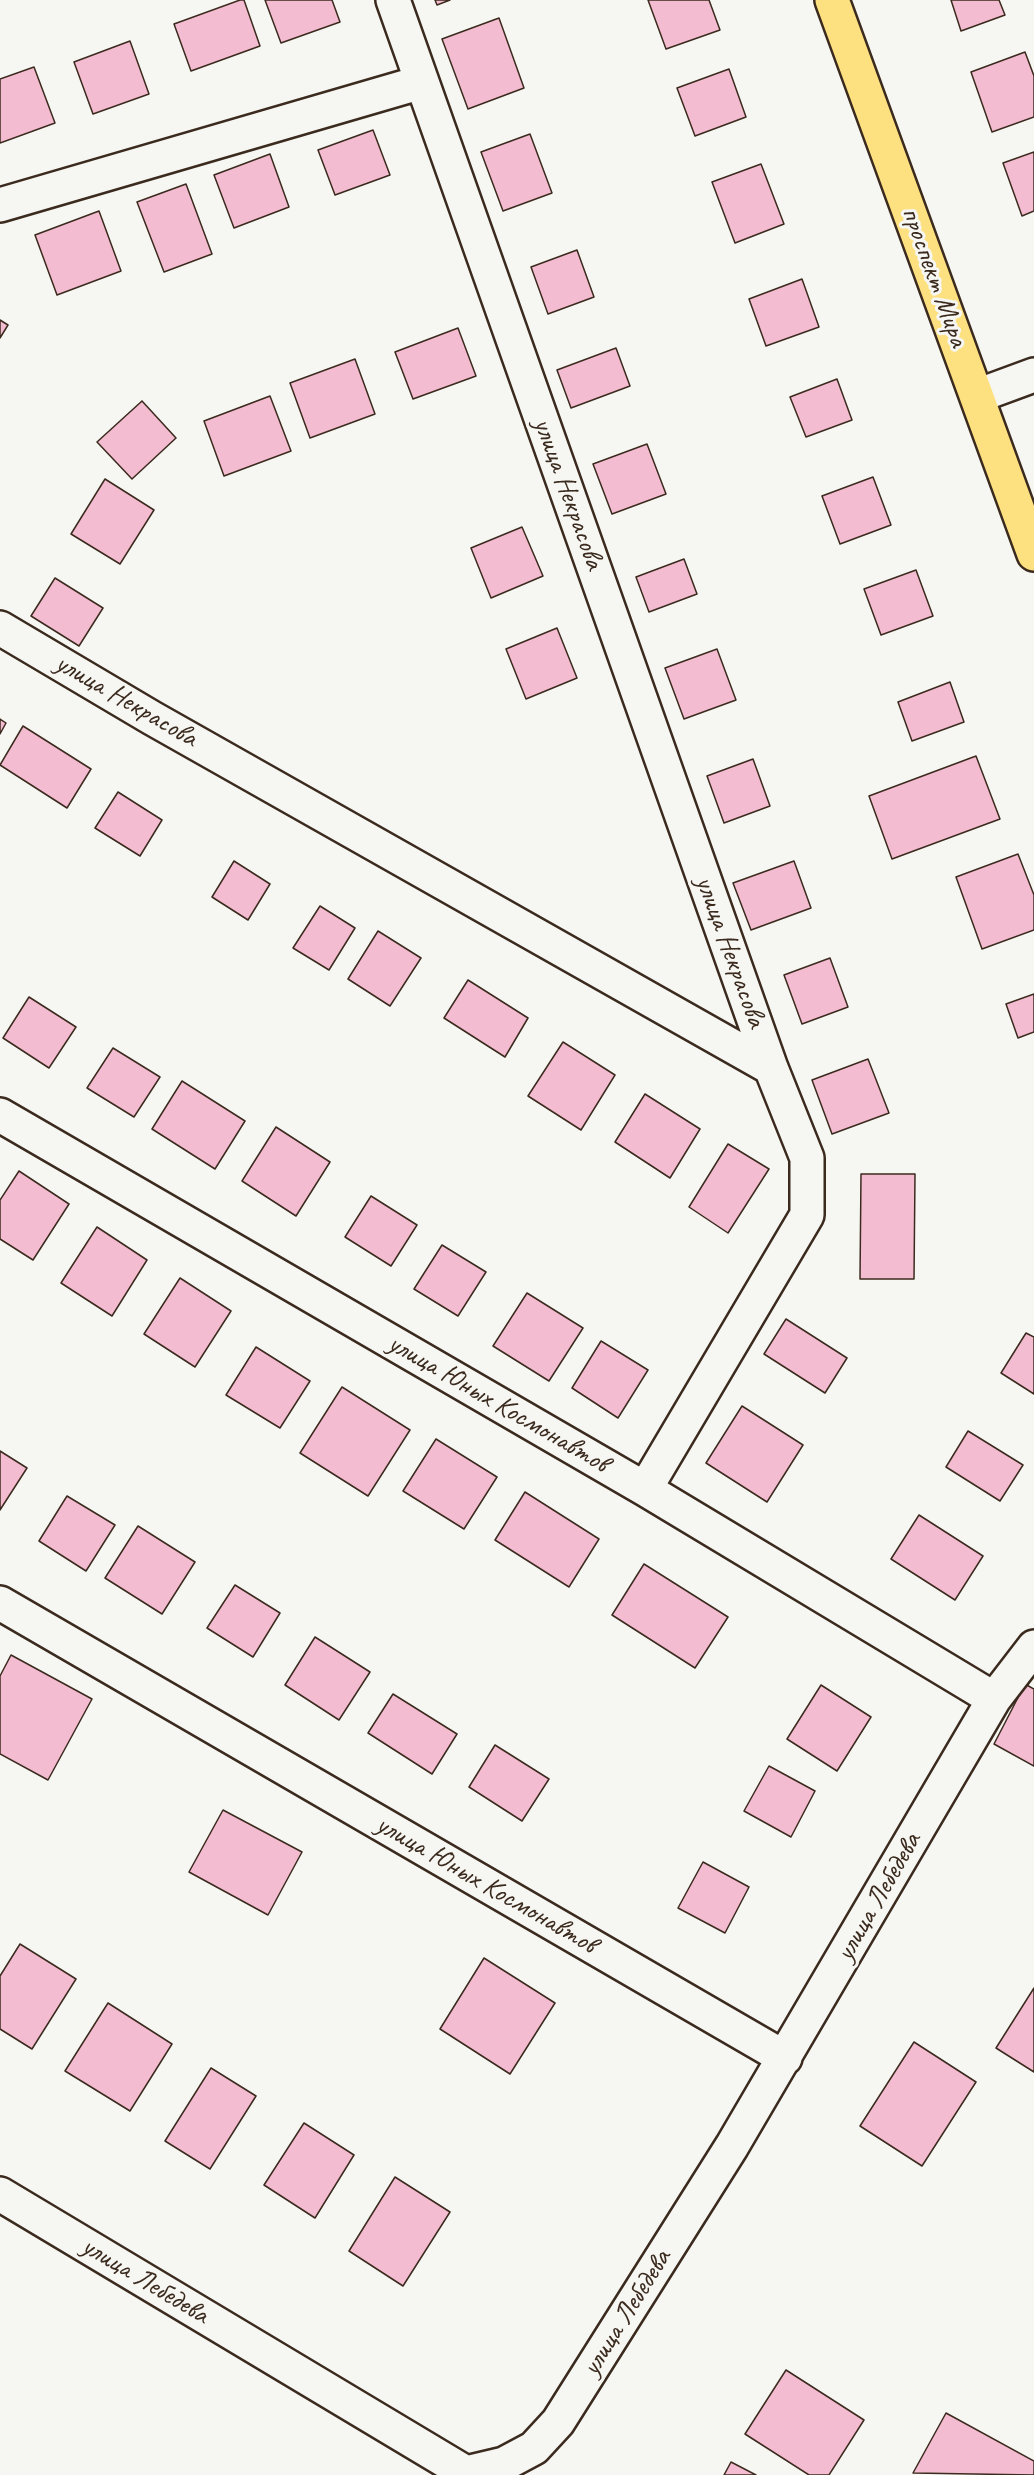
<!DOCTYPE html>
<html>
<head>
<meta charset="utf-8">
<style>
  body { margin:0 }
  canvas { display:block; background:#f6f6f2 }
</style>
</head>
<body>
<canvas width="1034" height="2475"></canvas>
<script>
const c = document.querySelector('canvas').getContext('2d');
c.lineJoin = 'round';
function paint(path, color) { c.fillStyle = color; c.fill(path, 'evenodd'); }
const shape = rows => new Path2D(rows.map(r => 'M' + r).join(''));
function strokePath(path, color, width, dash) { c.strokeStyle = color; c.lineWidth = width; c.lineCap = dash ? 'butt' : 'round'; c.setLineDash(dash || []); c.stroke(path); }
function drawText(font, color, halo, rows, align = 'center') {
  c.font = font + ' Caveat,sans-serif'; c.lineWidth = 6; c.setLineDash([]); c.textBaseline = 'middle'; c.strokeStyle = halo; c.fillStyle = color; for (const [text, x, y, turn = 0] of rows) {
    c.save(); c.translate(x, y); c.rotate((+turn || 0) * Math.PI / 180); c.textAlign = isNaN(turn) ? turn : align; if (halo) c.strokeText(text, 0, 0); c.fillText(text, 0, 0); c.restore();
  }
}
const building = shape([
  [240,0,244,0,260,46,191,71,174,24,240,0],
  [265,0,332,0,340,22,281,43,265,0],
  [435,0,450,0,437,5,435,0],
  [648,0,709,0,720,30,666,49,648,0],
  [951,0,999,0,1005,15,961,31,951,0],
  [499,18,524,88,468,109,442,39,499,18],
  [130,41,149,94,93,114,74,62,130,41],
  [1025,52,1034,76,1034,117,992,132,971,72,1025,52],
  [34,67,55,123,0,143,0,79,34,67],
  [729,69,746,117,695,136,677,88,729,69],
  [373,130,390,175,335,195,318,150,373,130],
  [530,134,552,193,503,211,481,152,530,134],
  [1034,152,1034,211,1022,216,1003,163,1034,152],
  [270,154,289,207,234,228,214,175,270,154],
  [761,164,784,224,735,243,712,182,761,164],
  [186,184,212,254,164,272,137,202,186,184],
  [99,211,121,271,57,295,35,235,99,211],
  [577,250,594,297,548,314,531,267,577,250],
  [802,279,819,327,766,346,749,299,802,279],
  [0,320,8,325,0,338,0,320],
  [458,328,476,376,413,399,395,352,458,328],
  [616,348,630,386,571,408,557,370,616,348],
  [355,359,375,414,310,438,290,383,355,359],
  [837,379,852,420,806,437,790,397,837,379],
  [270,396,291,451,224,476,204,421,270,396],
  [142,401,176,438,132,479,97,442,142,401],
  [647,444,666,494,612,514,593,464,647,444],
  [873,477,891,525,840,544,822,496,873,477],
  [105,479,154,510,120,564,71,534,105,479],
  [522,527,543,576,491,598,471,548,522,527],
  [684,559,697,594,649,612,636,577,684,559],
  [916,570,933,616,881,635,864,589,916,570],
  [55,578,103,608,79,646,31,616,55,578],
  [557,628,577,678,526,699,506,649,557,628],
  [717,649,736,700,684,719,665,668,717,649],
  [950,682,964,722,912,741,898,702,950,682],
  [0,719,6,723,0,734,0,719],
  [23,726,91,769,67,808,0,765,23,726],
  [976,756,1000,819,892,859,869,796,976,756],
  [753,759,770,806,724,823,707,776,753,759],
  [118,792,162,820,140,856,95,828,118,792],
  [1018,854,1034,895,1034,930,982,949,956,877,1018,854],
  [234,861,270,884,248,920,212,897,234,861],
  [794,861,811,908,751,930,733,883,794,861],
  [320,906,355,928,329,970,293,948,320,906],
  [378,931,421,958,390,1006,348,979,378,931],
  [830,958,848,1007,802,1024,784,975,830,958],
  [468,980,528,1018,505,1057,444,1018,468,980],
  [1034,994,1034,1032,1018,1038,1006,1004,1034,994],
  [29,997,76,1027,49,1068,3,1038,29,997],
  [563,1042,615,1075,581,1130,528,1096,563,1042],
  [113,1048,160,1077,134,1117,87,1088,113,1048],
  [868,1059,889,1113,832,1134,812,1080,868,1059],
  [182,1081,245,1121,215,1169,152,1129,182,1081],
  [645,1094,700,1129,670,1178,615,1142,645,1094],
  [276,1127,330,1162,296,1216,242,1181,276,1127],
  [728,1144,769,1169,728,1233,689,1207,728,1144],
  [19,1171,69,1204,33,1260,0,1239,0,1200,19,1171],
  [861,1174,915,1174,914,1279,860,1279,861,1174],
  [371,1196,417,1225,391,1266,345,1237,371,1196],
  [97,1227,147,1260,112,1316,61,1283,97,1227],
  [442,1245,486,1272,458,1316,414,1289,442,1245],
  [180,1278,231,1311,195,1367,144,1334,180,1278],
  [527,1293,583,1328,549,1381,493,1346,527,1293],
  [786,1319,847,1358,825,1393,764,1354,786,1319],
  [1026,1333,1034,1337,1034,1394,1001,1373,1026,1333],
  [601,1341,648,1370,618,1418,572,1388,601,1341],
  [256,1347,310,1381,280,1428,226,1395,256,1347],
  [342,1387,410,1430,368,1496,300,1453,342,1387],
  [742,1406,803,1445,767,1502,706,1463,742,1406],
  [968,1431,1023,1465,1000,1501,946,1467,968,1431],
  [436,1439,497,1477,464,1529,403,1491,436,1439],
  [0,1451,27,1468,0,1510,0,1451],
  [525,1492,599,1539,569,1587,495,1540,525,1492],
  [67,1496,115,1525,86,1571,39,1541,67,1496],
  [919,1515,983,1556,955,1600,891,1559,919,1515],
  [138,1526,195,1562,162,1614,105,1578,138,1526],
  [644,1564,728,1617,695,1668,612,1615,644,1564],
  [235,1585,280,1613,253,1657,207,1628,235,1585],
  [315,1637,370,1672,339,1720,285,1685,315,1637],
  [11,1655,92,1699,48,1780,0,1754,0,1676,11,1655],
  [1025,1684,1034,1689,1034,1766,994,1744,1025,1684],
  [821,1685,871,1717,837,1771,787,1739,821,1685],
  [393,1694,457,1734,432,1774,368,1733,393,1694],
  [495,1745,549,1779,522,1821,469,1787,495,1745],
  [769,1766,815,1791,791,1837,744,1811,769,1766],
  [223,1810,302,1852,268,1915,189,1872,223,1810],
  [703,1862,749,1887,725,1933,678,1908,703,1862],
  [20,1944,76,1979,32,2049,0,2029,0,1976,20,1944],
  [484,1958,555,2003,510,2074,440,2029,484,1958],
  [1034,1988,1034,2072,996,2048,1034,1988],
  [108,2003,172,2044,130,2111,65,2071,108,2003],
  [914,2042,976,2082,922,2166,860,2126,914,2042],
  [211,2068,256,2096,210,2169,165,2141,211,2068],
  [304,2123,354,2155,315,2218,264,2185,304,2123],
  [395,2177,450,2212,403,2286,349,2251,395,2177],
  [786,2370,864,2420,829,2475,809,2475,745,2434,786,2370],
  [946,2413,1034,2461,1034,2475,913,2473,946,2413],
  [731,2462,756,2475,724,2475,731,2462]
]);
paint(building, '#f4bcd1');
strokePath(building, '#3b2a1e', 1.5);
const minor = shape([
  [393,0,771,1068,807,1158,807,1215,645,1489],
  [0,205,422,82],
  [977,396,1034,375],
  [0,628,152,718,771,1068],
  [0,1115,645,1489,994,1699],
  [0,1603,785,2058],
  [0,2194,466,2473,504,2464,534,2448,558,2422,732,2146,994,1699,1034,1647]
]);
const major = shape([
  [832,0,1034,554]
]);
strokePath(minor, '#3b2a1e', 38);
strokePath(major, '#3b2a1e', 38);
strokePath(minor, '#f6f6f2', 33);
strokePath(major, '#fde080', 33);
drawText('28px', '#3b2a1e', '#f6f6f2', [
  ["проспект Мира",934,277,70],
  ["улица Некрасова",568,494,70],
  ["улица Некрасова",126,701,30],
  ["улица Некрасова",730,952,70],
  ["улица Юных Космонавтов",498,1404,30],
  ["улица Юных Космонавтов",486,1885,30],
  ["улица Лебедева",879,1897,-60],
  ["улица Лебедева",145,2281,31],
  ["улица Лебедева",627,2313,-58]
]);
</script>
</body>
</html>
